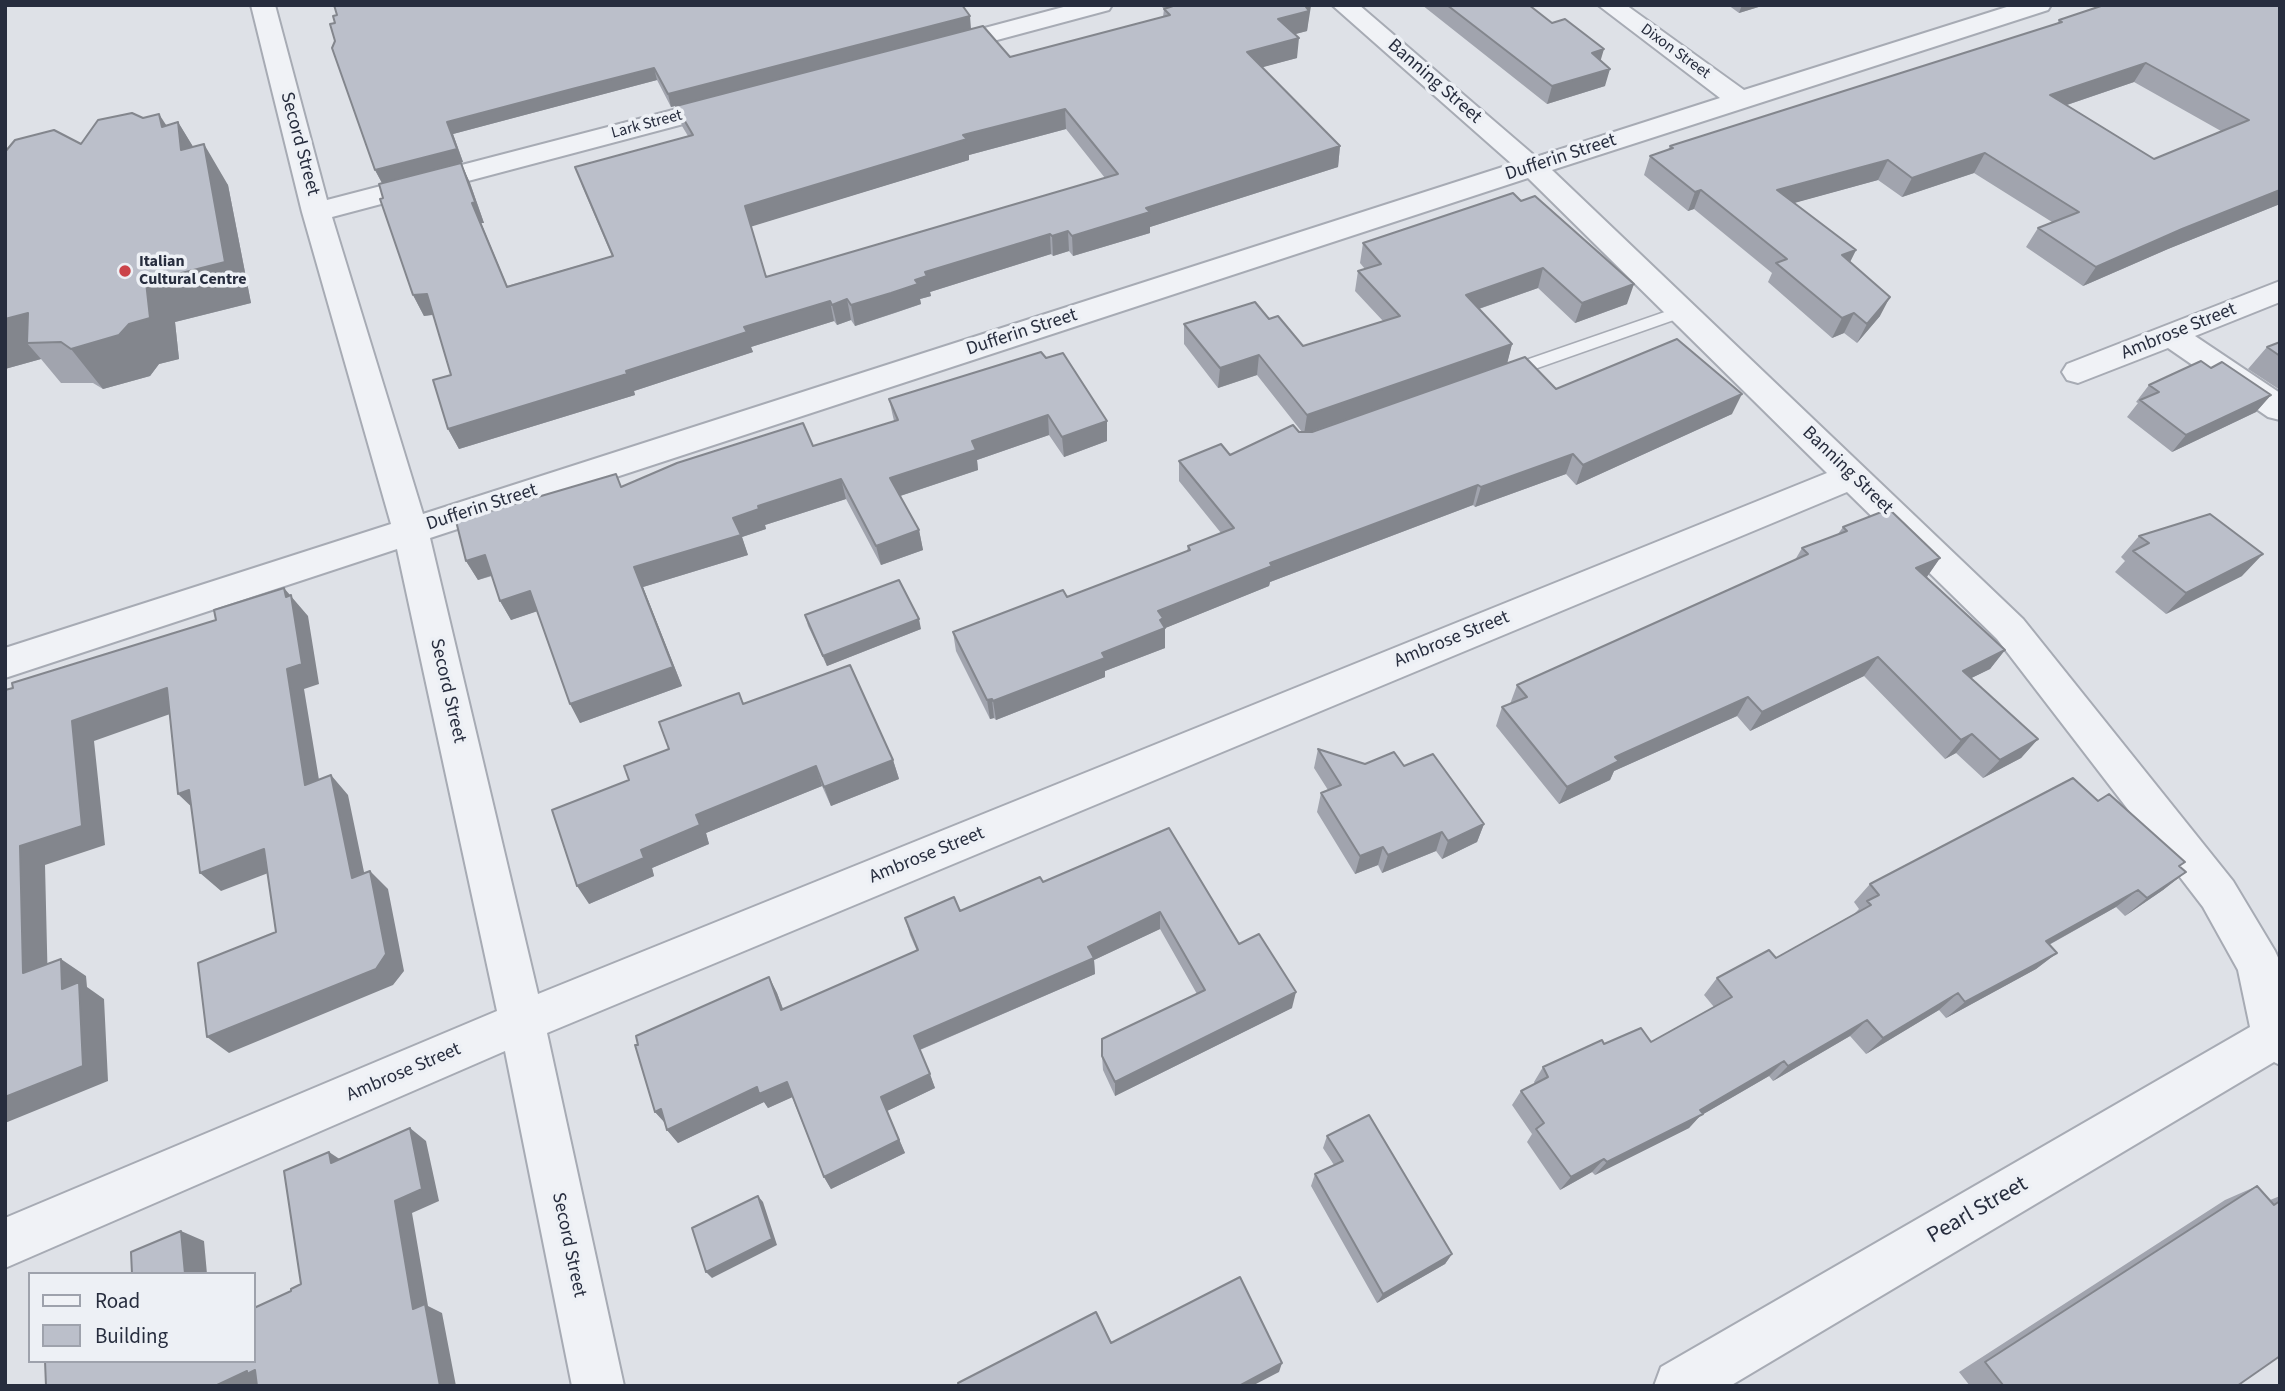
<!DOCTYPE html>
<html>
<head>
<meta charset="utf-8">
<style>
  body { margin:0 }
  #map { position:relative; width:2285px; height:1391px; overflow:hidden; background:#dee1e7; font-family:"Source Sans 3",sans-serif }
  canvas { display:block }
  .frame { position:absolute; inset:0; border:7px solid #272d3e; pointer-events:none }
  .legend { position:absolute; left:28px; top:1272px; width:228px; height:91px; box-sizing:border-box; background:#edf0f5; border:2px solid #9ea2ac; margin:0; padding:9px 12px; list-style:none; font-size:21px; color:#272d3e }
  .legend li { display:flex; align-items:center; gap:14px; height:35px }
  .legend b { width:35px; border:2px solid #9ea2ac }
</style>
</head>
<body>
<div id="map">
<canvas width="2285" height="1391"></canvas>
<div class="frame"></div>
<ul class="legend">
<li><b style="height:9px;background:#f0f2f6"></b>Road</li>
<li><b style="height:19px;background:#bbbfca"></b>Building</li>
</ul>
</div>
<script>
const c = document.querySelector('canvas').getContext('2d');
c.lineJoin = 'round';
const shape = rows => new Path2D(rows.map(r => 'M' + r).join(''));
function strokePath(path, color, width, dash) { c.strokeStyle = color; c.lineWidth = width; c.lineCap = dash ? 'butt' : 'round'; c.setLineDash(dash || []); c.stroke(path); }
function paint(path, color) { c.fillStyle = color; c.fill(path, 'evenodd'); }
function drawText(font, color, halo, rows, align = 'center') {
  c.font = font + ' "Source Sans 3",sans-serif'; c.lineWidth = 7; c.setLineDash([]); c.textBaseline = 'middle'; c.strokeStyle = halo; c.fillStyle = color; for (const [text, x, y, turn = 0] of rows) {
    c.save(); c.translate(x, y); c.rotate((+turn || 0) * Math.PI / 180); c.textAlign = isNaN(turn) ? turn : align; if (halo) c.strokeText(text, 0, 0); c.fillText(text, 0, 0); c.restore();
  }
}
const service = shape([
  [1682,306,1690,311,1688,315,1512,377,1500,377,1497,373,1500,369,1682,306]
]);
const minor = shape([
  [251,5,275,5,327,200,731,95,740,97,744,103,740,109,332,217,423,514,1512,164,1332,5,1359,5,1536,157,1720,98,1598,5,1626,5,1744,90,2013,5,2051,5,2048,10,1552,170,2023,619,2233,881,2275,951,2280,962,2280,1065,2274,1062,1730,1386,1654,1386,1661,1367,2250,1027,2238,970,2203,907,1997,639,1847,492,547,1033,624,1386,572,1386,505,1051,5,1268,5,1218,497,1011,397,549,5,678,5,648,391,524,302,212,251,5],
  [1528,178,1827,473,538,994,430,538,1528,178],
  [1071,5,1112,5,1109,10,941,55,932,52,928,47,932,42,1071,5],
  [2280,281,2280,302,2195,336,2280,393,2280,420,2268,417,2168,348,2078,383,2067,380,2062,372,2067,364,2280,281]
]);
strokePath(service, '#a7abb4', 3);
strokePath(minor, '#a7abb4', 4);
paint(service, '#f0f2f6');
paint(minor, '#f0f2f6');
paint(shape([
  [1160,5,1310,5,1307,31,1295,34,1297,58,1262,67,1340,146,1338,167,1150,227,1150,233,1073,256,1069,251,1053,256,1051,254,930,292,931,296,920,299,921,304,895,313,855,326,851,320,837,325,834,321,751,347,753,352,634,391,635,395,459,449,448,429,451,375,433,315,424,316,413,295,461,163,470,183,484,223,481,223,507,286,612,256,583,188,575,167,688,136,682,126,676,106,1010,57,1163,17,1164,9],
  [1066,129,1105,178,766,277,751,226,969,160,969,155],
  [1422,5,1529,5,1600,61,1605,86,1547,104],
  [1728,5,1765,5,1739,13],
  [2280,5,2280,204,2168,249,2083,286,2026,247,2038,228,2052,222,1974,173,1902,197,1878,180,1793,203,1856,250,1850,262,1880,316,1857,343,1844,333,1832,338,1768,282,1772,273,1694,209,1688,211,1644,175,1650,156,1668,150,1670,146,2057,24,2059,20],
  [2134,82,2221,131,2154,159,2067,105],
  [335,23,971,29,671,107,657,80,577,101,453,134,463,162,382,183,375,170,335,41],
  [143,118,167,125,178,122,193,147,228,185,251,303,175,322,179,359,159,364,150,376,103,389,93,383,61,383,41,359,5,369,81,144],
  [1513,193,1627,304,1575,323,1538,288,1479,309,1512,344,1507,363,1556,389,1732,414,1576,485,1566,474,1475,507,1473,505,1270,582,1269,586,1165,628,1165,648,1105,671,1105,677,996,720,994,718,990,719,956,651,953,632,1067,597,1187,551,1188,546,1221,533,1179,481,1179,461,1230,455,1299,432,1302,432,1257,375,1218,388,1184,344,1184,324,1269,319,1303,346,1383,321,1355,291,1358,271,1365,269,1360,263,1363,243],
  [2280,342,2280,390,2248,369,2267,347],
  [1041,352,1107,441,1064,457,1049,435,977,460,978,470,900,496,919,530,923,550,881,565,846,499,765,525,766,529,742,537,748,555,643,587,682,686,580,723,537,611,511,620,500,601,492,576,478,580,466,561,621,487,813,446,894,421,889,399],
  [2211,368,2271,395,2256,412,2172,452,2127,417,2138,403,2136,402,2149,385],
  [1843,527,1940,558,1927,577,2005,650,1990,669,1971,678,2038,739,2021,758,1983,778,1956,753,1945,759,1864,676,1750,731,1737,716,1614,771,1610,780,1559,804,1496,726,1502,707,1510,704,1517,685,1795,560,1802,548,1838,534],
  [2139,536,2242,576,2166,614,2115,572,2125,561,2121,557],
  [805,615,921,629,827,666,808,626],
  [743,704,893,760,899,779,831,806,822,786,706,833,709,844,652,868,654,876,589,904,629,780,669,749],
  [1318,749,1365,764,1404,766,1484,824,1477,842,1442,859,1436,851,1382,873,1378,865,1355,874,1317,812,1321,793,1328,790,1314,768],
  [2098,801,2186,872,2163,890,2125,916,2116,907,2049,945,2057,953,2036,969,1946,1018,1939,1010,1866,1054,1850,1036,1773,1081,1769,1076,1700,1116,1689,1128,1595,1175,1592,1172,1560,1190,1527,1142,1532,1134,1512,1105,1521,1091,1535,1084,1534,1082,1543,1067,1604,1044,1651,1042,1714,1007,1704,995,1717,978,1776,958,1854,914,1859,909,1854,902,1870,884],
  [1169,828,1239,944,1292,1008,1115,1096,1103,1070,1102,1056,1197,994,1160,929,1094,960,1095,974,920,1050,935,1088,887,1111,905,1153,831,1189,824,1177,792,1097,768,1108,764,1102,678,1143,667,1130,665,1123,655,1112,638,1045,769,977,777,993,783,1009,917,951,910,935,905,918,960,911,1043,882],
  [1327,1136,1452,1254,1445,1264,1377,1303,1311,1186,1315,1174,1334,1165,1323,1148],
  [2257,1186,2270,1200,2280,1196,2280,1356,2237,1386,1970,1386,1959,1372,2225,1200]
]), '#a1a4ae');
paint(shape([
  [1742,5,1765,5,1739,13],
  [1311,6,1307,31,1277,39,1278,19],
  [970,16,971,29,671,107,668,94],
  [1299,38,1297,58,1245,72,1247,52],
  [1604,49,1599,66,1592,53],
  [2146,63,2134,82,2040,114,2050,95],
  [654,68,657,80,453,134,463,162,382,183,375,170,447,122],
  [1610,69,1605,86,1547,104,1552,86],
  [1065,109,1066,129,969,155,969,160,750,227,745,206,963,135],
  [159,114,181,148,178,122,203,163,206,190,162,127],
  [204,144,228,185,251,303,175,322,179,359,159,364,150,376,103,389,71,349,146,282],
  [1340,146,1338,167,1150,227,1150,233,1073,256,1072,236,1146,208],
  [1985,153,1974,173,1902,197,1912,178],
  [1888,160,1878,180,1769,210,1777,190],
  [461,163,470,183,484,223,481,223,516,307,472,203],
  [1701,190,1694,209,1688,211,1695,192],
  [2280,190,2280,204,2168,249,2083,286,2096,267,2182,229],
  [1068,231,1069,251,1053,256,1052,236],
  [1050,234,1051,254,930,292,931,296,920,299,921,304,855,326,851,305,915,280,925,272],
  [1856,250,1846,270,1842,255],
  [1543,268,1538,288,1461,315,1466,295],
  [1634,284,1627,304,1575,323,1582,303],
  [427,294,437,314,424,316,413,295],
  [1890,297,1880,316,1857,343,1867,324],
  [847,299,851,320,837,325,832,305],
  [830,301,834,321,751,347,753,352,634,391,635,395,459,449,448,429,626,371,744,327],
  [28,313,27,343,41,359,5,369,5,319],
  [1854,313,1844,333,1832,338,1842,318],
  [1512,344,1507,364,1304,434,1307,415],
  [1259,355,1257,375,1218,388,1220,368],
  [1742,394,1732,414,1576,485,1583,465],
  [2271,395,2256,412,2172,452,2186,435],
  [1048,415,1049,435,977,460,978,470,894,498,890,478,972,441],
  [1107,421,1107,441,1064,457,1062,437],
  [1573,454,1566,474,1475,507,1481,487],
  [841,479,846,499,765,525,766,529,742,537,748,555,643,587,682,686,580,723,570,704,634,567,758,506],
  [1478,485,1473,505,1270,582,1269,586,1163,629,1165,628,1165,648,1105,671,1105,677,996,720,993,701,1102,653,1158,611,1270,563],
  [919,530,923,550,881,565,876,546],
  [2263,554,2242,576,2166,614,2186,593],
  [485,555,496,574,478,580,466,561],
  [1940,558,1926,578,1916,568],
  [284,588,308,616,319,684,304,689,323,804,305,785,287,669,286,597],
  [530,591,541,610,511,620,500,601],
  [919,619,921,629,827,666,823,656],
  [2005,650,1990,669,1947,690,1963,671],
  [1878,657,1864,676,1750,731,1762,712],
  [167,688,187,708,94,741,105,845,45,865,48,990,23,973,20,846,72,721],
  [1748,697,1737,716,1614,771,1610,780,1559,804,1567,787,1615,757],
  [992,699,994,718,990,719,987,700],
  [1972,734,1956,753,1945,759,1961,740],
  [2038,739,2021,758,1983,778,2000,760],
  [893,760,899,779,831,806,824,787],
  [816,766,822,786,706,833,709,844,652,868,654,876,589,904,577,886,641,850,696,815],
  [331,775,348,795,369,896,352,878],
  [189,790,198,813,178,794],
  [1484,824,1477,842,1442,859,1448,841],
  [1442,832,1436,851,1382,873,1388,855],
  [1383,847,1378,865,1355,874,1360,856],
  [264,849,284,867,221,891,200,873],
  [370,871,388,889,404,971,393,985,229,1053,207,1037],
  [2186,872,2163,890,2125,916,2147,898],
  [2138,890,2116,907,2025,958,2046,941],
  [1160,912,1160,929,1094,960,1095,974,919,1050,914,1036,1088,947],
  [2057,953,2036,969,1946,1018,1965,1002],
  [61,959,86,976,87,987,104,999,108,1081,5,1123,5,1097,62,989],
  [769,977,777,993,789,1025,781,1010],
  [1296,992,1292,1008,1115,1096,1115,1082],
  [1958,993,1939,1010,1866,1054,1883,1038],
  [1867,1020,1850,1036,1773,1081,1788,1066],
  [1784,1061,1769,1076,1700,1116,1689,1128,1595,1175,1607,1162,1700,1110],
  [930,1074,935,1088,887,1111,905,1153,831,1189,824,1177,881,1097],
  [787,1082,795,1096,768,1108,764,1102,678,1143,667,1130,757,1087],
  [661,1109,667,1125,655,1112],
  [410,1128,426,1141,439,1201,412,1213,428,1306,442,1313,456,1386,440,1386,413,1309,395,1201],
  [329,1152,347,1164,331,1163],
  [1604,1159,1592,1172,1560,1190,1571,1177],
  [758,1196,763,1202,777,1245,712,1278,706,1272],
  [181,1231,204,1241,207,1274,185,1274],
  [1452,1254,1445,1264,1377,1303,1383,1294],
  [1282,1363,1279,1372,1252,1386,1239,1386],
  [255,1370,266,1380,255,1386,215,1386,247,1371]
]), '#83868d');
const building = shape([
  [334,5,962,5,970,16,668,94,654,68,572,89,447,122,457,149,375,170,332,48,335,41,330,24,335,23,333,16,337,15,334,5],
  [1176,5,1310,5,1306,7,1309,11,1278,19,1299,38,1247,52,1340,146,1146,208,1150,212,1072,236,1068,231,1052,236,1050,234,925,272,927,276,915,280,918,284,891,293,851,305,847,299,832,305,830,301,744,327,747,332,626,371,627,374,448,429,433,380,451,375,427,294,413,295,380,199,383,198,379,184,461,163,475,202,472,203,507,287,613,256,575,167,693,135,676,106,983,26,1010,57,1170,15,1164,9,1176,5],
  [1065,109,1118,174,766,277,745,206,967,139,963,135,1065,109],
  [1447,5,1529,5,1552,23,1565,19,1604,49,1592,53,1610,69,1552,86,1447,5],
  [2104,5,2280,5,2280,190,2182,229,2096,267,2038,228,2079,212,1985,153,1912,178,1888,160,1777,190,1856,250,1842,255,1890,297,1867,324,1854,313,1842,318,1776,263,1787,259,1701,190,1695,192,1650,156,1673,148,1670,146,2062,22,2059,20,2104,5],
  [2146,63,2249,120,2154,159,2050,95,2146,63],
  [132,113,143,118,159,114,162,127,178,122,181,150,204,144,225,262,146,282,150,318,129,324,119,335,71,349,61,342,27,343,28,313,5,319,5,152,15,140,54,130,81,144,98,120,132,113],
  [1513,193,1521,201,1535,196,1634,284,1582,303,1543,268,1466,295,1512,344,1307,415,1259,355,1220,368,1184,324,1255,302,1269,319,1278,316,1303,346,1400,316,1358,271,1381,264,1363,243,1513,193],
  [1677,339,1742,394,1583,465,1573,454,1481,487,1478,485,1270,563,1272,566,1158,611,1163,618,1160,620,1165,628,1102,653,1105,658,993,701,992,699,987,700,953,632,1063,590,1067,597,1190,550,1188,546,1234,528,1179,461,1221,444,1230,455,1293,425,1299,432,1312,432,1525,357,1556,389,1677,339],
  [2280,342,2280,356,2267,347,2280,342],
  [1041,352,1046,358,1063,353,1107,421,1062,437,1048,415,972,441,976,450,890,478,919,530,876,546,841,479,758,506,759,509,733,518,741,535,634,567,673,667,570,704,530,591,500,601,485,555,466,561,456,521,616,474,621,487,677,463,803,423,813,446,898,420,889,399,1041,352],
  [2201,361,2211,368,2222,362,2271,395,2186,435,2140,400,2159,392,2149,385,2201,361],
  [1889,509,1940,558,1916,568,2005,650,1963,671,2038,739,2000,760,1972,734,1961,740,1878,657,1762,712,1748,697,1615,757,1619,761,1567,787,1502,707,1527,697,1517,685,1808,554,1802,548,1847,531,1843,527,1889,509],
  [2210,514,2263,554,2186,593,2133,551,2149,543,2139,536,2210,514],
  [899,580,919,619,823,656,805,615,899,580],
  [284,588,286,597,291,595,302,664,287,669,305,785,331,775,352,878,370,871,386,954,376,969,207,1037,198,963,276,932,264,849,200,873,189,790,178,794,167,688,72,721,82,826,20,846,23,973,61,959,62,989,79,982,83,1066,5,1097,5,690,13,688,12,683,216,620,214,610,284,588],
  [850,665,893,760,824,787,816,766,696,815,700,825,641,850,644,858,577,886,552,810,629,780,624,766,669,749,659,722,739,693,743,704,850,665],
  [1318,749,1365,764,1394,752,1404,766,1433,754,1484,824,1448,841,1442,832,1388,855,1383,847,1360,856,1321,793,1341,785,1318,749],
  [2073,778,2098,801,2109,794,2185,862,2179,866,2186,872,2147,898,2138,890,2046,941,2057,953,1965,1002,1958,993,1883,1038,1867,1020,1788,1066,1784,1061,1700,1110,1703,1114,1607,1162,1604,1159,1571,1177,1536,1129,1544,1123,1521,1091,1548,1077,1543,1067,1602,1040,1604,1044,1641,1028,1651,1042,1732,997,1717,978,1769,950,1776,958,1871,905,1867,901,1879,895,1870,884,2073,778],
  [1169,828,1239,944,1259,934,1296,992,1115,1082,1102,1056,1102,1039,1205,990,1160,912,1088,947,1094,958,914,1036,930,1074,881,1097,899,1140,824,1177,787,1082,759,1094,757,1087,667,1130,661,1109,655,1112,635,1045,638,1045,636,1036,769,977,781,1010,918,950,905,918,954,897,960,911,1040,877,1043,882,1169,828],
  [1369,1115,1452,1254,1383,1294,1315,1174,1343,1161,1327,1136,1369,1115],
  [410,1128,422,1189,395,1201,413,1309,425,1304,440,1386,257,1386,255,1370,247,1374,247,1371,215,1386,46,1386,45,1361,254,1361,254,1308,291,1291,291,1289,301,1284,284,1171,329,1152,331,1163,410,1128],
  [2257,1186,2274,1205,2280,1201,2280,1356,2237,1386,2001,1386,2003,1385,1985,1362,2257,1186],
  [758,1196,772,1239,706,1272,692,1228,758,1196],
  [181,1231,185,1274,132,1274,131,1252,181,1231],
  [1240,1277,1282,1363,1239,1386,959,1386,958,1383,1096,1312,1111,1343,1240,1277]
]);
paint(building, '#bbbfca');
strokePath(building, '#83868d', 2);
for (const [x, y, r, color] of [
  [125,271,7,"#cb444a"]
]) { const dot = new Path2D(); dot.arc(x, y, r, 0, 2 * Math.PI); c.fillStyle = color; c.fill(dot); strokePath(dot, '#edf0f5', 2.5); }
drawText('16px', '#272d3e', '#edf0f5', [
  ["Dixon Street",1675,52,36],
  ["Lark Street",647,125,-15]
]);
drawText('bold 16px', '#272d3e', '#edf0f5', [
  ["Italian",139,262],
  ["Cultural Centre",139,280]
], 'left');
drawText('19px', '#272d3e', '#edf0f5', [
  ["Banning Street",1434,82,41],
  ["Secord Street",299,144,75],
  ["Dufferin Street",1561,158,-18],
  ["Ambrose Street",2179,332,-22],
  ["Dufferin Street",1022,333,-18],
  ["Banning Street",1847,471,44],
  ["Dufferin Street",482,508,-18],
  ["Ambrose Street",1452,640,-22],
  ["Secord Street",447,691,77],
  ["Ambrose Street",927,856,-22],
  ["Ambrose Street",404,1073,-23],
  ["Secord Street",568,1245,78]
]);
drawText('23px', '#272d3e', '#edf0f5', [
  ["Pearl Street",1978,1211,-30]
]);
</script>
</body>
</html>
